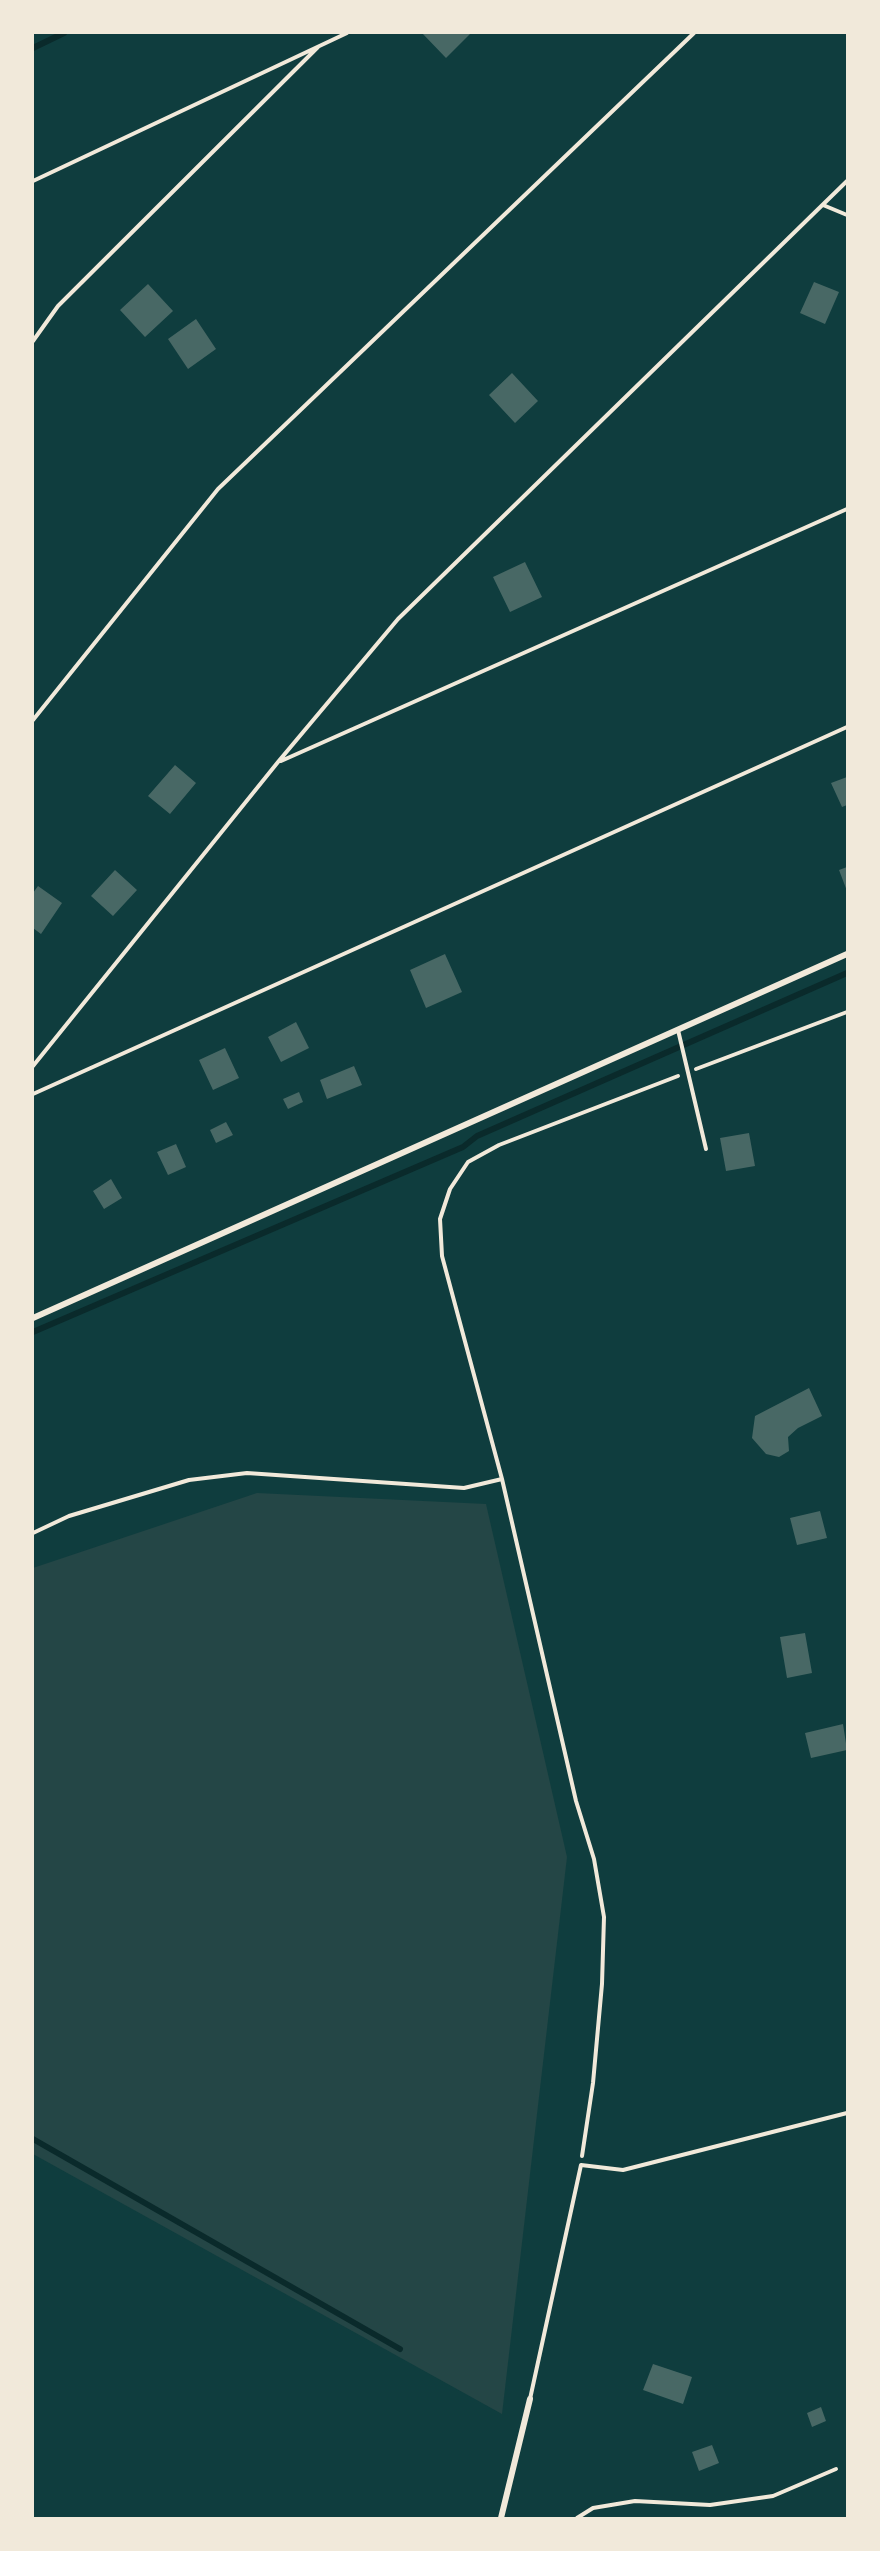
<!DOCTYPE html>
<html>
<head>
<meta charset="utf-8">
<style>
  body { margin:0 }
  #map { position:relative; width:880px; height:2551px; overflow:hidden; background:#0f3d3e; font-family:"Fira Sans Condensed",sans-serif }
  canvas { display:block }
  .frame { position:absolute; inset:0; border:34px solid #f1e9da; pointer-events:none }
</style>
</head>
<body>
<div id="map">
<canvas width="880" height="2551"></canvas>
<div class="frame"></div>
</div>
<script>
const c = document.querySelector('canvas').getContext('2d');
c.lineJoin = 'round';
function paint(path, color) { c.fillStyle = color; c.fill(path, 'evenodd'); }
const shape = rows => new Path2D(rows.map(r => 'M' + r).join(''));
function strokePath(path, color, width, dash) { c.strokeStyle = color; c.lineWidth = width; c.lineCap = dash ? 'butt' : 'round'; c.setLineDash(dash || []); c.stroke(path); }
paint(shape([
  [257,1493,486,1504,567,1857,502,2414,33,2154,33,1568]
]), '#244646');
strokePath(shape([
  [33,48,64,33],
  [33,1332,463,1147,477,1136,847,973],
  [33,2139,400,2349]
]), '#0a2a2b', 6);
paint(shape([
  [422,33,471,33,446,58],
  [814,282,839,292,825,324,800,313],
  [148,284,173,311,145,337,120,310],
  [196,319,216,349,188,369,168,339],
  [512,373,538,401,515,423,489,395],
  [525,562,542,597,510,612,493,577],
  [175,765,196,783,170,814,148,796],
  [847,777,847,805,842,807,831,783],
  [847,867,847,891,839,870],
  [115,870,137,890,113,916,91,896],
  [38,886,62,903,41,934,33,928,33,893],
  [445,954,462,992,426,1008,410,970],
  [296,1022,309,1048,281,1062,268,1037],
  [225,1048,239,1078,213,1090,199,1060],
  [354,1066,362,1085,327,1099,320,1080],
  [299,1092,303,1102,288,1109,283,1099],
  [226,1122,233,1135,216,1143,210,1130],
  [749,1133,755,1166,726,1171,720,1138],
  [176,1144,186,1167,168,1175,157,1152],
  [111,1179,122,1198,104,1209,93,1191],
  [809,1388,822,1416,798,1428,788,1437,789,1451,779,1457,766,1454,752,1438,755,1416],
  [820,1511,827,1538,797,1545,790,1518],
  [805,1633,812,1673,787,1678,780,1637],
  [843,1724,847,1750,811,1758,805,1733],
  [653,2364,692,2377,683,2404,643,2390],
  [821,2407,826,2421,812,2427,807,2413],
  [712,2445,719,2463,699,2471,692,2452]
]), '#486865');
strokePath(shape([
  [696,1069,847,1012],
  [33,1533,69,1516,189,1480,247,1473,464,1488,502,1479],
  [582,2156,593,2083,602,1984,604,1917,594,1859,576,1801,502,1479,442,1256,440,1219,450,1189,468,1162,499,1145,678,1076],
  [577,2518,593,2508,635,2501,710,2505,773,2496,836,2469]
]), '#f1e9da', 4);
strokePath(shape([
  [33,181,347,33],
  [823,205,847,215],
  [33,341,58,306,318,47],
  [33,720,218,489,694,33],
  [281,761,847,509],
  [678,1030,706,1149],
  [33,1066,278,762,398,619,847,181],
  [33,1094,847,727],
  [530,2399,581,2165,623,2170,847,2113]
]), '#f1e9da', 4);
strokePath(shape([
  [33,1318,847,954],
  [501,2518,530,2399]
]), '#f1e9da', 6);
</script>
</body>
</html>
